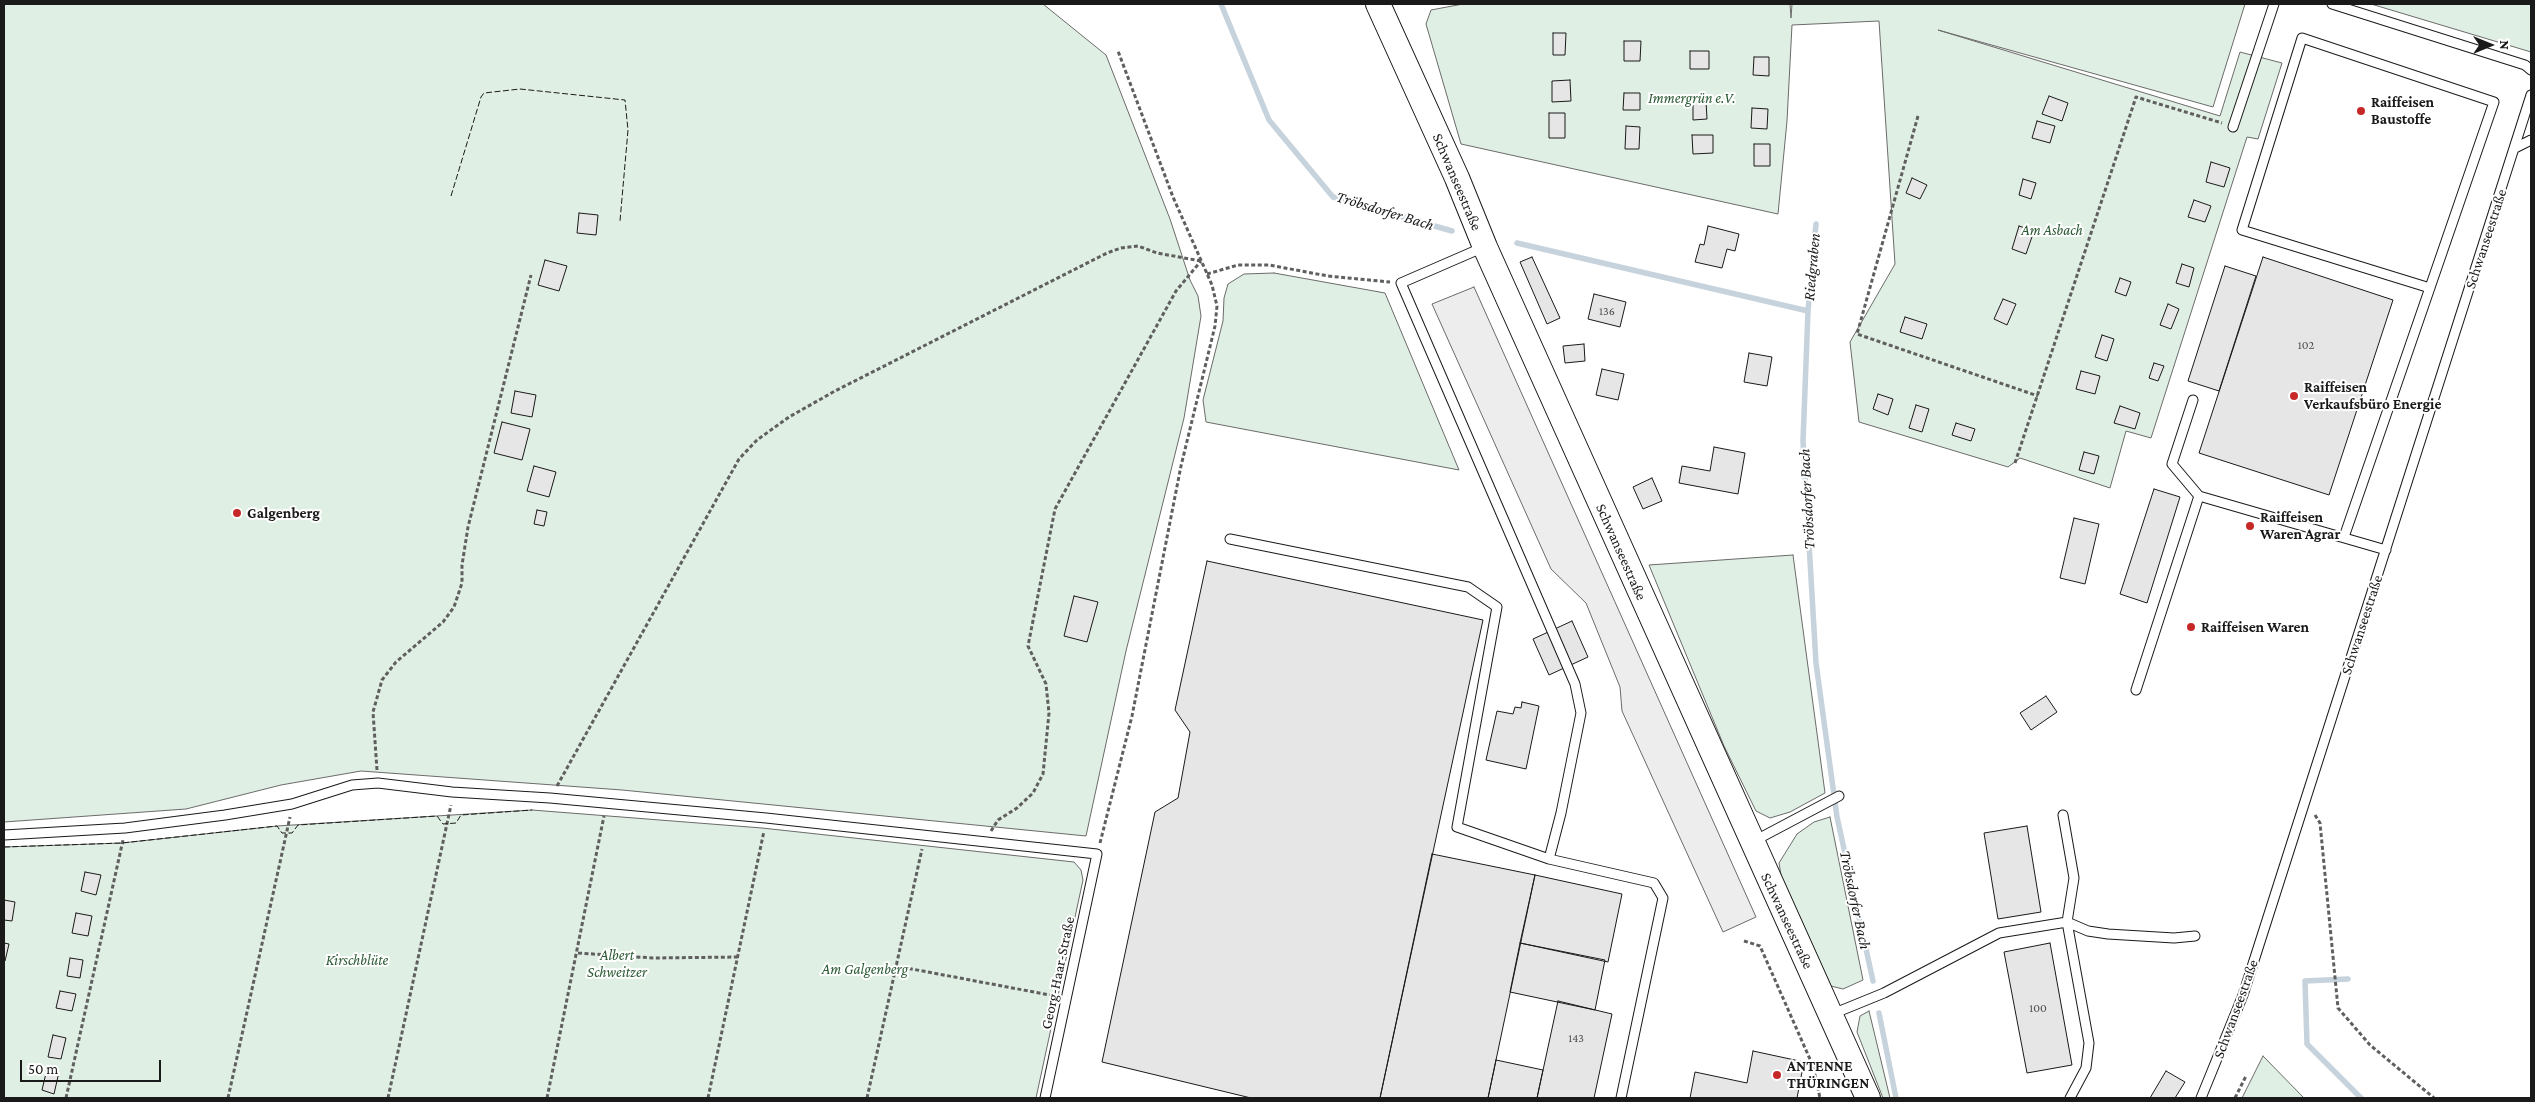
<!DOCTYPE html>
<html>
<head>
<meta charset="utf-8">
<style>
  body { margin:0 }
  #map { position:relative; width:2535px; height:1102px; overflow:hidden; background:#fff; font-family:"Crimson Pro",serif }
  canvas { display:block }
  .frame { position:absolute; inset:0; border:5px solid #1a1a1a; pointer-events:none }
  .north { position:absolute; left:2465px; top:20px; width:50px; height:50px; -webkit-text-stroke:4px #fff; paint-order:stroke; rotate:90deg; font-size:14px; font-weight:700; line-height:20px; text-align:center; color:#1a1a1a }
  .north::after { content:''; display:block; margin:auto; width:18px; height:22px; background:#1a1a1a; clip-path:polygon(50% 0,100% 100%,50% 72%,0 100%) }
  .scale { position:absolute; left:20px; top:1060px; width:141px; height:22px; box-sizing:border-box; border:2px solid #1a1a1a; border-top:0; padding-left:6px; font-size:15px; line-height:18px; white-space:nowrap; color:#1a1a1a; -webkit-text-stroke:4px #fff; paint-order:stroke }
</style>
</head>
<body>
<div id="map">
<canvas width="2535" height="1102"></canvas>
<div class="frame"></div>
<div class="north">N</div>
<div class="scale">50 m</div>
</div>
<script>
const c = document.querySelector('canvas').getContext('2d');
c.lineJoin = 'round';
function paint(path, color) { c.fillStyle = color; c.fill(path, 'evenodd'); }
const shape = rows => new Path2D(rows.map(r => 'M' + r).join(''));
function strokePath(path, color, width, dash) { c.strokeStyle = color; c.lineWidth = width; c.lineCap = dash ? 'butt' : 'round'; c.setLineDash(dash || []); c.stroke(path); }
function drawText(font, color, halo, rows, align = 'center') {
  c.font = font + ' "Crimson Pro",serif'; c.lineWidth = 4; c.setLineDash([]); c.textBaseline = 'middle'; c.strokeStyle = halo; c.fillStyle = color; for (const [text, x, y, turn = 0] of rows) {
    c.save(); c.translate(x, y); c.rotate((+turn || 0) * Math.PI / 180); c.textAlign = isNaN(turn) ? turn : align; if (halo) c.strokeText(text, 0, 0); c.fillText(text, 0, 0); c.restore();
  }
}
const green = shape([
  [4,4,1043,4,1106,55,1170,219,1190,280,1198,296,1201,316,1184,418,1126,651,1086,836,622,790,361,771,281,785,186,809,4,822,4,4],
  [1463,4,1790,4,1791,18,1792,4,2245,4,2213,107,1938,30,2220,116,2240,52,2282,63,2258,139,2247,137,2151,438,2126,431,2110,488,2020,458,2008,467,1859,422,1850,342,1895,264,1879,21,1792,25,1787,121,1778,214,1461,144,1426,24,1431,10,1463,4],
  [2371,4,2531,4,2531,52,2371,4],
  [1274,273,1385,293,1459,470,1206,422,1203,400,1223,321,1224,298,1228,284,1244,274,1274,273],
  [1793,555,1825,793,1790,812,1770,818,1756,811,1724,746,1649,565,1793,555],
  [532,810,762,828,1074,862,1081,870,1083,880,1036,1098,4,1098,4,847,122,843,277,826,532,810],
  [1830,817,1863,980,1843,989,1831,986,1781,875,1779,863,1797,834,1814,822,1830,817],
  [1869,1011,1890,1098,1883,1098,1857,1032,1860,1016,1869,1011],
  [2263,1056,2304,1098,2242,1098,2263,1056]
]);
paint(green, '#e0efe3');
strokePath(green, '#6a6a6a', 1);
const parking = shape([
  [1474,287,1756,917,1723,932,1622,711,1620,687,1586,603,1551,569,1432,304,1474,287]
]);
paint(parking, '#ededed');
strokePath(parking, '#6a6a6a', 1);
strokePath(shape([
  [1221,4,1269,120,1333,197,1452,231],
  [1816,224,1808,311,1803,441,1816,663,1837,817,1873,981],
  [1517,243,1808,311],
  [2348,979,2305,981,2307,1044,2361,1098],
  [1879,1013,1896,1098]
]), '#c6d2dc', 5.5);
const building = shape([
  [1553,33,1566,33,1565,55,1553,55,1553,33],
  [1624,41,1641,41,1640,61,1624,61,1624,41],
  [1690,51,1709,51,1709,69,1690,69,1690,51],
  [1754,57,1769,57,1769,76,1753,75,1754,57],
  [1570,80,1571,101,1552,102,1552,81,1570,80],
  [1624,93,1640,93,1640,110,1623,110,1624,93],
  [2049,96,2068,103,2062,121,2042,114,2049,96],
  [1693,101,1706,101,1707,119,1693,120,1693,101],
  [1752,108,1768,109,1767,129,1751,128,1752,108],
  [1549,113,1565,113,1565,138,1549,138,1549,113],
  [2037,121,2055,126,2050,143,2032,138,2037,121],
  [1626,126,1640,127,1639,149,1625,149,1626,126],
  [1692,135,1713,135,1713,153,1693,154,1692,135],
  [1754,144,1770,144,1770,166,1754,166,1754,144],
  [2211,162,2230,168,2224,187,2206,182,2211,162],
  [1912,178,1927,185,1920,199,1906,193,1912,178],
  [2023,179,2036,183,2031,199,2019,195,2023,179],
  [2194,200,2211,206,2205,222,2188,217,2194,200],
  [579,213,598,215,596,235,577,233,579,213],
  [1708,226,1739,234,1735,251,1727,249,1722,268,1695,262,1700,244,1704,245,1708,226],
  [2019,226,2034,231,2026,254,2012,249,2019,226],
  [1532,257,1560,318,1547,324,1520,262,1532,257],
  [2263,257,2393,300,2329,495,2199,453,2263,257],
  [545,260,567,266,559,291,538,285,545,260],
  [2182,264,2194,268,2189,287,2176,283,2182,264],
  [2225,266,2256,276,2219,391,2188,381,2225,266],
  [2120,278,2131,282,2126,296,2115,292,2120,278],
  [1594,294,1626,302,1620,327,1588,319,1594,294],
  [2003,299,2016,304,2007,325,1994,319,2003,299],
  [2168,304,2179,309,2171,329,2160,325,2168,304],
  [1905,317,1927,324,1922,339,1900,332,1905,317],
  [2102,335,2114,339,2107,361,2095,357,2102,335],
  [1584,344,1585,361,1565,363,1563,346,1584,344],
  [1749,353,1772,357,1767,386,1744,382,1749,353],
  [2154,363,2164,366,2158,381,2149,378,2154,363],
  [1602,369,1624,374,1618,400,1596,395,1602,369],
  [2081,371,2100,376,2095,394,2076,389,2081,371],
  [515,391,536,395,532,417,511,413,515,391],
  [1878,394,1893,399,1888,415,1873,409,1878,394],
  [1916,405,1929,409,1922,432,1909,428,1916,405],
  [2120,406,2140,413,2135,429,2114,423,2120,406],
  [502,422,530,429,522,460,494,453,502,422],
  [1956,423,1975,429,1971,441,1952,435,1956,423],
  [1714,447,1745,453,1738,494,1679,483,1682,466,1710,471,1714,447],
  [2084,452,2099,456,2094,474,2079,470,2084,452],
  [534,466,556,472,549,497,527,491,534,466],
  [1652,478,1662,501,1643,509,1633,487,1652,478],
  [2154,489,2180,497,2147,603,2120,594,2154,489],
  [537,510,547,512,544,526,534,524,537,510],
  [2074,518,2099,524,2085,584,2060,578,2074,518],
  [1207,561,1483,620,1380,1098,1251,1098,1102,1062,1155,812,1178,798,1190,732,1175,710,1207,561],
  [1074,596,1098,602,1087,642,1064,636,1074,596],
  [1572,621,1588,657,1549,675,1533,639,1572,621],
  [2046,696,2057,712,2031,730,2020,713,2046,696],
  [1522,702,1539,706,1526,769,1486,760,1497,711,1513,714,1515,707,1521,708,1522,702],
  [2027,826,2041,912,1998,919,1984,833,2027,826],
  [1432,854,1535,875,1488,1098,1380,1098,1432,854],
  [85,872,101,875,96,895,81,891,85,872],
  [1535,875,1622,894,1608,962,1520,943,1535,875],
  [4,900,15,902,12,921,4,920,4,900],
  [76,913,92,916,88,936,72,933,76,913],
  [4,943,9,944,5,961,4,961,4,943],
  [1520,943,1605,960,1595,1010,1510,992,1520,943],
  [2050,943,2072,1065,2027,1073,2004,952,2050,943],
  [70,958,83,960,80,978,67,976,70,958],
  [60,991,76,994,72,1011,56,1008,60,991],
  [1558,1001,1612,1014,1594,1098,1537,1098,1558,1001],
  [53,1035,66,1038,61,1059,48,1057,53,1035],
  [1753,1051,1804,1062,1797,1098,1690,1098,1695,1072,1747,1083,1753,1051],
  [1496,1060,1543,1070,1537,1098,1488,1098,1496,1060],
  [47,1069,59,1072,54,1094,42,1090,47,1069],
  [2166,1071,2185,1082,2175,1098,2150,1098,2166,1071]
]);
paint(building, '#e6e6e6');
strokePath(building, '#1a1a1a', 1);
const lane = shape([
  [2332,4,2525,65,2531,70],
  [2233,127,2274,4],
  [2515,148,2531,140],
  [2193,400,2172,464,2199,496,2386,550],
  [2344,537,2494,102,2302,38,2242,230,2430,288],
  [1230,539,1468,587,1497,607,1457,827,1549,859,1561,813,1581,713,1575,684,1401,283,1484,247],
  [2136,690,2199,496],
  [2063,815,2074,878,2067,922,2088,931,2108,934,2174,938,2195,936],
  [4,835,125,828,225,815,292,804,352,785,378,783,452,792,550,798,766,818,1097,854,1045,1098],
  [1754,841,1839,796],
  [1549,859,1654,883,1663,898,1621,1098],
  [1830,1015,1884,993,1999,933,2067,922,2089,1043,2086,1068,2070,1098],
  [2201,1098,2243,995,2531,95]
]);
const secondary = shape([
  [1378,4,1457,178,1485,247,1868,1098]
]);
strokePath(lane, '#1a1a1a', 11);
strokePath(secondary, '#1a1a1a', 26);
strokePath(shape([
  [1918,116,1857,334,2038,396],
  [1207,274,1238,265,1269,265,1328,276,1390,282],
  [2015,463,2136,97,2222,123],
  [377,770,373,712,382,680,396,662,443,622,454,607,462,583,462,565,468,527,531,275],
  [557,786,739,459,757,440,789,417,835,391,1107,253,1121,248,1138,246,1157,253,1201,261],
  [2315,815,2320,823,2338,1008,2370,1045,2434,1098],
  [991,831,998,820,1017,808,1033,793,1043,774,1049,713,1046,684,1028,646,1055,509,1176,291,1201,261],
  [1100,843,1132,716,1181,466,1215,326,1217,306,1212,285,1173,197,1118,51],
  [1744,941,1760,946,1813,1066,1820,1098],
  [578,953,653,958,738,957],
  [896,966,1055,996],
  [66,1098,123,840],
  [228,1098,290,817],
  [388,1098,451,805],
  [547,1098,604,816],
  [708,1098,764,831],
  [867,1098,922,849],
  [2235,1098,2246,1076]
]), '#5f5f5f', 3, [4, 2.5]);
strokePath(lane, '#fff', 9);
strokePath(secondary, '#fff', 24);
strokePath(shape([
  [451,196,481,97,484,93,520,89,625,100,628,130,620,221],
  [4,847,122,843,277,826,282,833,292,833,298,825,437,816,443,824,456,823,461,815,532,810]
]), '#1a1a1a', 1, [6, 2.5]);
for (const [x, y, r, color] of [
  [2361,111,5,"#c62828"],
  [2294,396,5,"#c62828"],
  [237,513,5,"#c62828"],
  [2250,526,5,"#c62828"],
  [2191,627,5,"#c62828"],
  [1777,1075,5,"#c62828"]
]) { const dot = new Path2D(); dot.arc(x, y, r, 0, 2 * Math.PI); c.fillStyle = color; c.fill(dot); strokePath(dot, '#fff', 2); }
drawText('12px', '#4d4d4d', null, [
  ["136",1607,311],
  ["102",2306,345],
  ["100",2038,1008],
  ["143",1576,1038]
]);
drawText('italic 15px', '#2b5a34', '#fff', [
  ["Immergrün e.V.",1692,98],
  ["Am Asbach",2052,230],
  ["Albert",617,955],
  ["Schweitzer",617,972],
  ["Kirschblüte",357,960],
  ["Am Galgenberg",865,969]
]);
drawText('bold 15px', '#1a1a1a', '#fff', [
  ["Raiffeisen",2371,102],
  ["Baustoffe",2371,119],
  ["Raiffeisen",2304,387],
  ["Verkaufsbüro Energie",2304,404],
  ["Galgenberg",247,513],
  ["Raiffeisen",2260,517],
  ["Waren Agrar",2260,534],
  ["Raiffeisen Waren",2201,627],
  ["ANTENNE",1787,1066],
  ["THÜRINGEN",1787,1083]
], 'left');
drawText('15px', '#1a1a1a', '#fff', [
  ["Schwanseestraße",1457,182,67],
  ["Schwanseestraße",2486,239,-72],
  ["Schwanseestraße",1621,552,66],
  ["Schwanseestraße",2362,625,-72],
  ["Schwanseestraße",1787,921,65],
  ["Georg-Haar-Straße",1058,973,-78],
  ["Schwanseestraße",2236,1009,-70]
]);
drawText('italic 16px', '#1a1a1a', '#fff', [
  ["Tröbsdorfer Bach",1385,211,17],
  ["Riedgraben",1812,267,-85],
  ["Tröbsdorfer Bach",1807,499,-93],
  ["Tröbsdorfer Bach",1855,900,78]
]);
</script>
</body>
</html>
